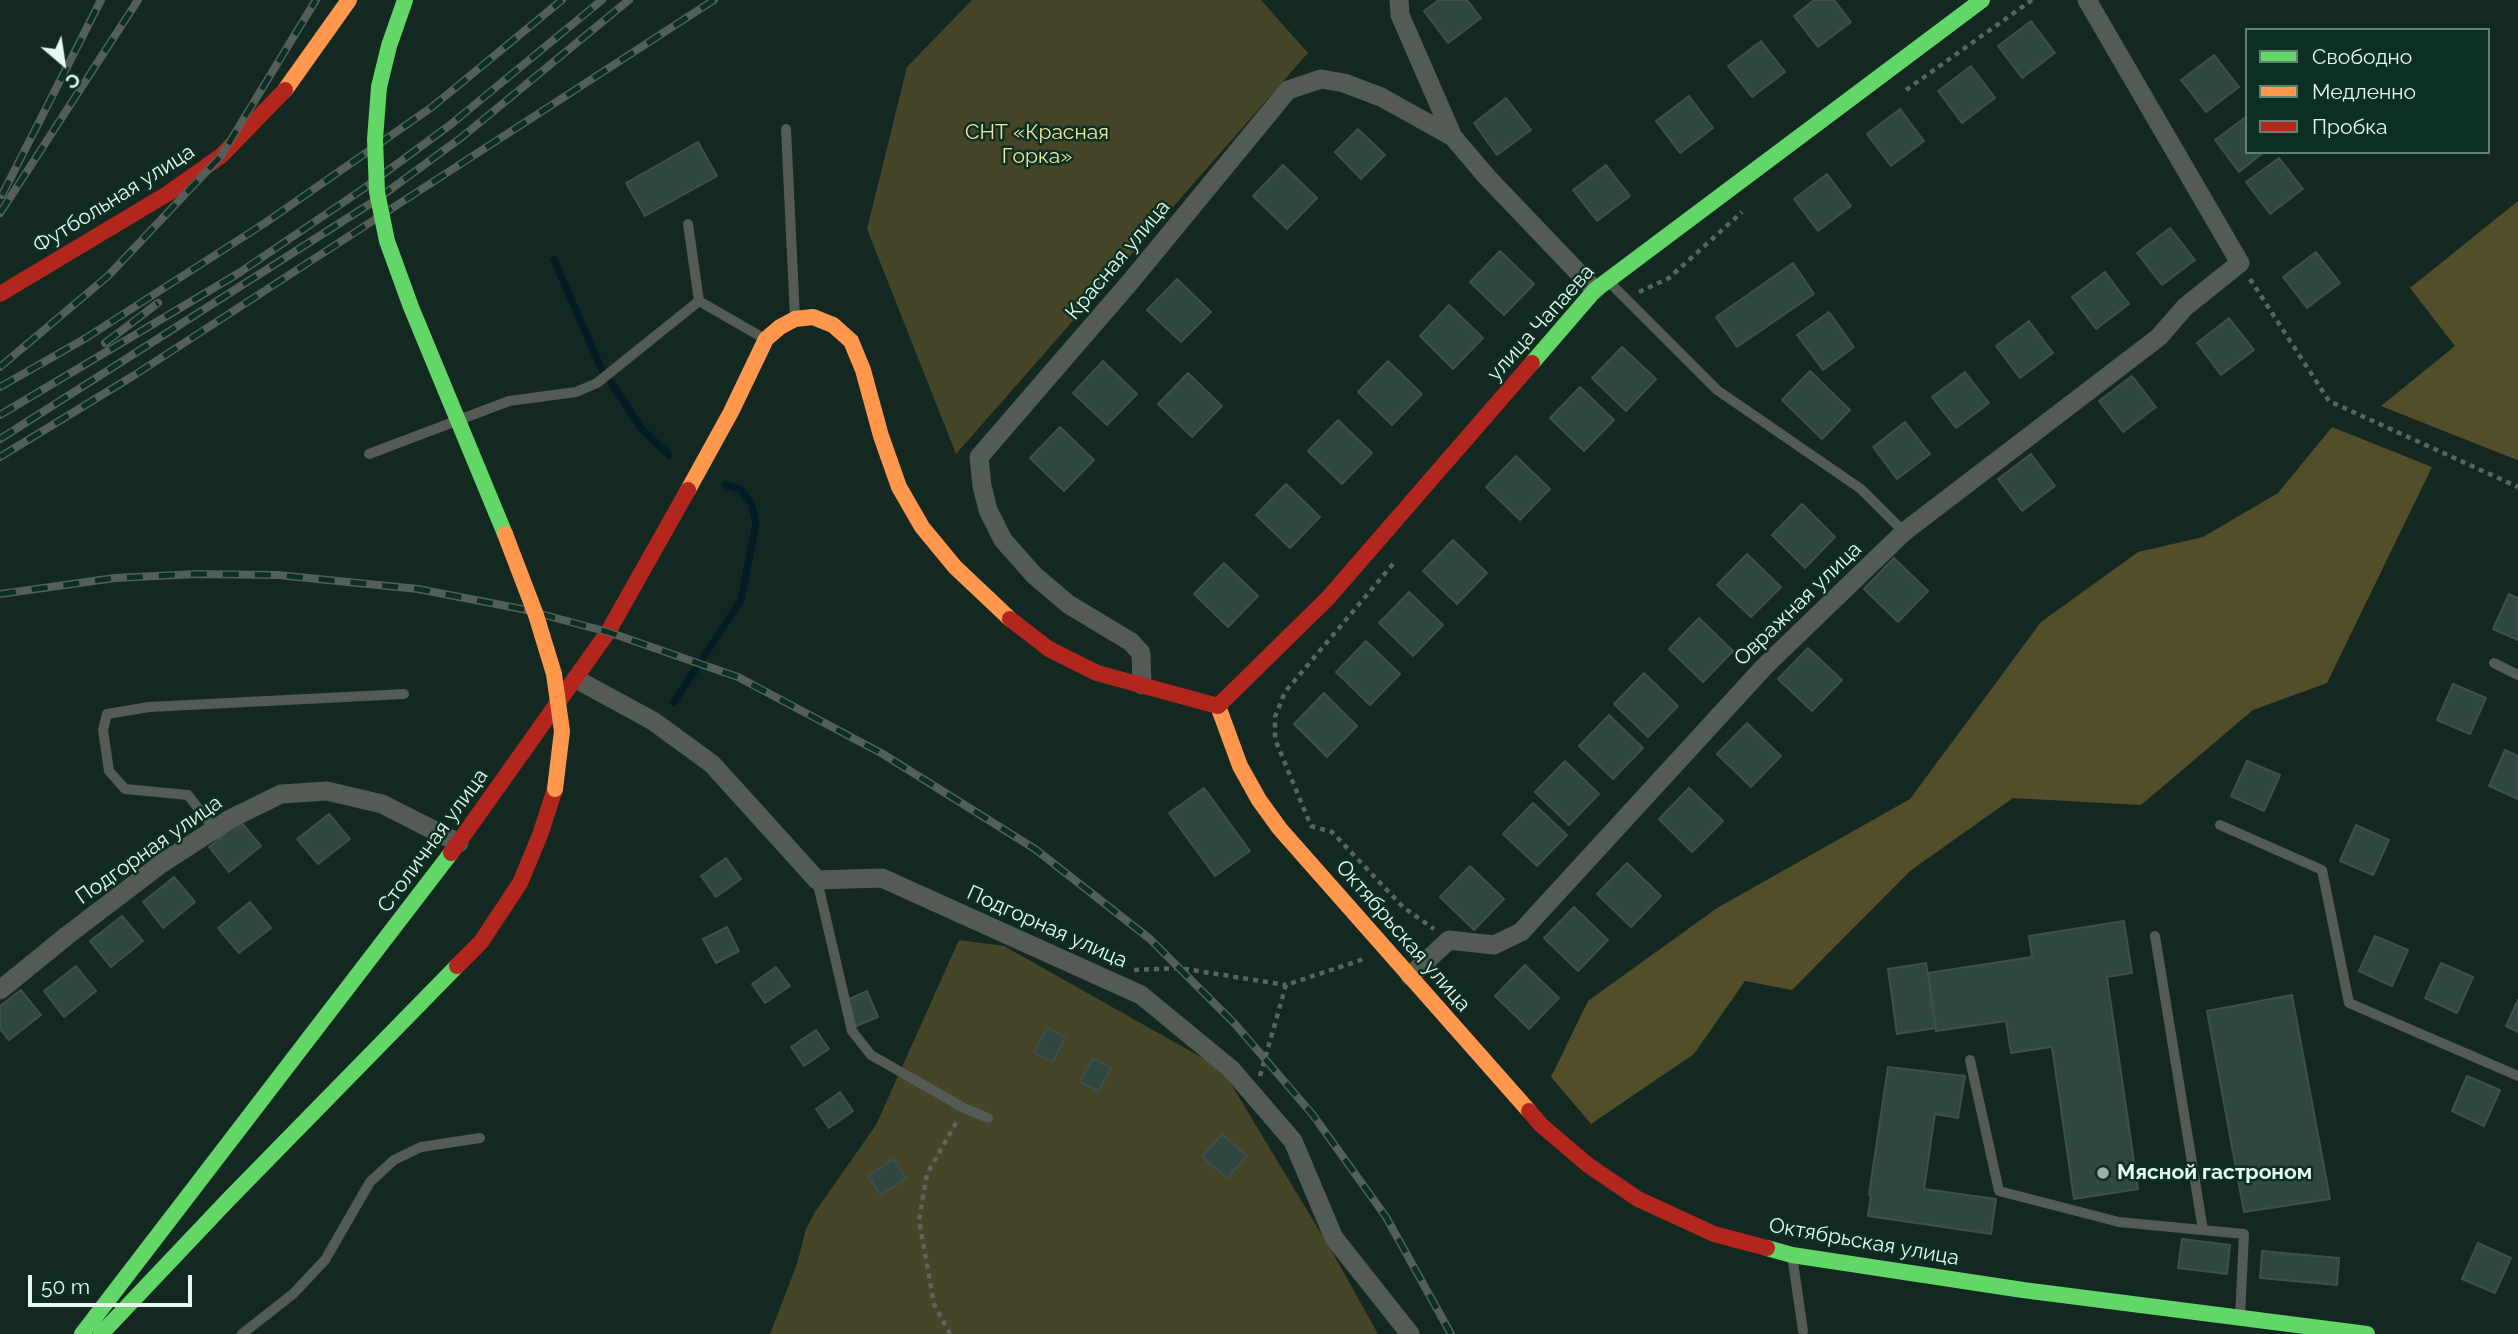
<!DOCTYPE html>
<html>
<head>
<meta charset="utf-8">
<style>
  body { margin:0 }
  #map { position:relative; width:2518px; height:1334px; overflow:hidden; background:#132820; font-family:Raleway,sans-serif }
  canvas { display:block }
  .legend { position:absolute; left:2245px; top:28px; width:245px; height:126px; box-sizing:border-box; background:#0b3022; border:2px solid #628074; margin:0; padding:9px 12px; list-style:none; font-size:21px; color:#e5f9ef }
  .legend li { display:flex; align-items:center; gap:14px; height:35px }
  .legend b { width:35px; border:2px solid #628074 }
  .north { position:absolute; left:28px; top:28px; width:70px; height:70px; -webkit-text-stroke:5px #0b3022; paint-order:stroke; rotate:151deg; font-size:19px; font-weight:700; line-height:28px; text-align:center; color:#e5f9ef }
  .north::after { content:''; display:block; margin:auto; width:24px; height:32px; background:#e5f9ef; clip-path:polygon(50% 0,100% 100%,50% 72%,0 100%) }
  .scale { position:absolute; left:28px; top:1275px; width:164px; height:32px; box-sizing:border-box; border:4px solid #e5f9ef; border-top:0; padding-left:9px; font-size:21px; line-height:24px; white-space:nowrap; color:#e5f9ef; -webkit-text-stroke:5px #0b3022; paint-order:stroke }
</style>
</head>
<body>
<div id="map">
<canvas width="2518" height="1334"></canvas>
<ul class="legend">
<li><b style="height:9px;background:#63d668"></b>Свободно</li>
<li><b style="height:9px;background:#ff974d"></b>Медленно</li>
<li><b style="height:9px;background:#b3261e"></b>Пробка</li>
</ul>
<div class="north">С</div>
<div class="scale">50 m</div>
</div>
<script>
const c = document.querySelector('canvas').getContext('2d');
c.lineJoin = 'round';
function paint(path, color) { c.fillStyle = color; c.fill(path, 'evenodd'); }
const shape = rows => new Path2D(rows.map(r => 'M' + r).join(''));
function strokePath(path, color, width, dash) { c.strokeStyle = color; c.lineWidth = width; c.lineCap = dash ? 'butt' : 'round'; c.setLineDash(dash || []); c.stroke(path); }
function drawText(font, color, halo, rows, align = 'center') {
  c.font = font + ' Raleway,sans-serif'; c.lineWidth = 5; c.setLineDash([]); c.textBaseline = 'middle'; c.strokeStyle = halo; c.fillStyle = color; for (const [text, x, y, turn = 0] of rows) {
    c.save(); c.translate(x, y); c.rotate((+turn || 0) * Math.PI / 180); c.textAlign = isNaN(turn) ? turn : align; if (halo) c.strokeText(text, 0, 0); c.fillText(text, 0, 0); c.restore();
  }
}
paint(shape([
  [972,0,1261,0,1308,53,956,454,867,229,907,67],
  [959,940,1004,946,1222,1069,1334,1255,1378,1334,770,1334,797,1264,806,1229,815,1212,876,1125]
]), '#474528');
paint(shape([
  [2518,201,2518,459,2517,460,2381,406,2455,346,2410,288],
  [2332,427,2432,467,2327,683,2253,710,2141,805,2013,798,1910,871,1792,990,1745,981,1694,1054,1591,1124,1551,1077,1588,1001,1717,908,1910,799,2041,622,2138,552,2203,537,2278,493]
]), '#514e29');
strokePath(shape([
  [554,260,602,370],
  [611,382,641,428,669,455],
  [674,702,741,600,756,523,751,503,740,489,725,485]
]), '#041c25', 7);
const building = shape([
  [1439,0,1467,0,1481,18,1448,43,1424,11,1439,0],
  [1814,0,1834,0,1851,22,1818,47,1794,16,1814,0],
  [2031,21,2055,53,2022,78,1998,46,2031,21],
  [1761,41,1785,72,1752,97,1728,66,1761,41],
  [2214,55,2239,87,2206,112,2181,80,2214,55],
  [1971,66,1995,98,1962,123,1938,91,1971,66],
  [1689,96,1713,128,1680,153,1656,121,1689,96],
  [1506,98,1531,130,1497,155,1474,123,1506,98],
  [1900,109,1924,141,1891,166,1867,134,1900,109],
  [2247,116,2247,152,2264,152,2239,172,2215,140,2247,116],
  [1358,129,1385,155,1361,179,1335,152,1358,129],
  [698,142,717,176,645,216,626,183,698,142],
  [2279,158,2303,189,2270,214,2246,182,2279,158],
  [1283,165,1317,198,1287,229,1253,196,1283,165],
  [1606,165,1630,196,1597,221,1573,190,1606,165],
  [1827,174,1851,206,1818,231,1794,199,1827,174],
  [2170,228,2195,260,2162,285,2137,253,2170,228],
  [1500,251,1534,284,1504,315,1470,282,1500,251],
  [2316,252,2340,283,2307,308,2283,277,2316,252],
  [1793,263,1814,294,1737,347,1716,317,1793,263],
  [2105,272,2129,304,2096,329,2072,297,2105,272],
  [1177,279,1211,312,1181,342,1147,310,1177,279],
  [1449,305,1483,338,1453,369,1420,336,1449,305],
  [1829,312,1854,347,1823,370,1797,335,1829,312],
  [2229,318,2254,350,2221,375,2197,343,2229,318],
  [2029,321,2053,353,2020,378,1996,346,2029,321],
  [1622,347,1656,379,1626,411,1592,378,1622,347],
  [1103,361,1137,394,1107,425,1073,393,1103,361],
  [1388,361,1422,394,1392,425,1358,392,1388,361],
  [1810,371,1850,410,1822,439,1782,400,1810,371],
  [1965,372,1989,403,1956,428,1932,397,1965,372],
  [1188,373,1222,406,1192,437,1158,404,1188,373],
  [2132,376,2156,407,2123,432,2099,401,2132,376],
  [1580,387,1614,420,1584,451,1550,418,1580,387],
  [1338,420,1372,453,1342,484,1308,451,1338,420],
  [1905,422,1930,454,1897,479,1873,447,1905,422],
  [1060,427,1094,460,1064,491,1030,458,1060,427],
  [2031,454,2055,486,2022,511,1998,479,2031,454],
  [1516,456,1550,489,1520,520,1486,487,1516,456],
  [1286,484,1320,517,1290,548,1256,515,1286,484],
  [1802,504,1835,537,1805,568,1772,535,1802,504],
  [1453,540,1487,573,1457,604,1423,571,1453,540],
  [1747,554,1781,587,1751,617,1717,585,1747,554],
  [1894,558,1928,591,1898,622,1864,589,1894,558],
  [1224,563,1258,596,1228,627,1194,594,1224,563],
  [1409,592,1443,625,1413,656,1379,623,1409,592],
  [2509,594,2518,598,2518,640,2493,629,2509,594],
  [1699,618,1733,651,1703,682,1669,649,1699,618],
  [1366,641,1400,674,1370,705,1336,672,1366,641],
  [1808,648,1842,680,1812,711,1778,679,1808,648],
  [1644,673,1678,706,1648,737,1614,704,1644,673],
  [2453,684,2486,698,2470,734,2437,720,2453,684],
  [1324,693,1357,726,1327,757,1294,724,1324,693],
  [1609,715,1643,748,1613,779,1579,746,1609,715],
  [1747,723,1781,756,1751,787,1717,754,1747,723],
  [2505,750,2518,756,2518,799,2489,786,2505,750],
  [1565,761,1599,794,1569,825,1535,792,1565,761],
  [2247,761,2280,775,2264,811,2231,796,2247,761],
  [1204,788,1250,851,1215,876,1169,813,1204,788],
  [1689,788,1723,821,1692,852,1659,819,1689,788],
  [1533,803,1567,835,1537,866,1503,834,1533,803],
  [329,814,350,839,318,864,297,839,329,814],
  [240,821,261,846,229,872,209,847,240,821],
  [2356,825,2389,840,2373,875,2340,861,2356,825],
  [726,858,741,879,716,897,701,876,726,858],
  [1627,863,1661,896,1631,927,1597,894,1627,863],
  [1470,866,1504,899,1474,930,1440,897,1470,866],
  [174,877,195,902,163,928,143,902,174,877],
  [250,902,271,928,239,953,218,928,250,902],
  [1574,907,1608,940,1578,971,1544,938,1574,907],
  [122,916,143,941,111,967,90,941,122,916],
  [2124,921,2132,973,2107,977,2138,1189,2074,1199,2052,1047,2011,1053,2006,1021,1936,1031,1928,973,2032,957,2029,936,2124,921],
  [727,927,739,951,716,963,703,939,727,927],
  [2375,936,2408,950,2392,986,2359,971,2375,936],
  [1926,963,1936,1028,1897,1034,1888,969,1926,963],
  [2441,963,2473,977,2457,1013,2425,998,2441,963],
  [1525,965,1559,998,1529,1029,1495,996,1525,965],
  [76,966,96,991,64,1017,44,991,76,966],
  [776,967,790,986,765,1003,752,984,776,967],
  [21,990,41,1015,9,1040,0,1029,0,1006,21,990],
  [867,991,878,1017,856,1026,845,1001,867,991],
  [2292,995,2330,1199,2244,1212,2207,1011,2292,995],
  [2518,1000,2518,1032,2506,1026,2518,1000],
  [1047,1028,1065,1038,1052,1062,1034,1052,1047,1028],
  [816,1030,829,1049,804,1066,791,1047,816,1030],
  [1093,1058,1111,1068,1099,1091,1080,1082,1093,1058],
  [1888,1067,1965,1076,1958,1118,1935,1114,1924,1189,1996,1199,1991,1234,1868,1216,1871,1195,1869,1195,1888,1067],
  [2467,1076,2500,1090,2484,1126,2452,1111,2467,1076],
  [840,1092,853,1111,829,1128,816,1109,840,1092],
  [1222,1134,1247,1156,1227,1178,1202,1157,1222,1134],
  [893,1159,906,1178,881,1195,868,1176,893,1159],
  [2182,1239,2230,1245,2227,1274,2178,1268,2182,1239],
  [2478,1243,2511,1258,2495,1293,2462,1279,2478,1243],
  [2262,1251,2339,1258,2337,1285,2260,1278,2262,1251]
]);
paint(building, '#314742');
strokePath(building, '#3e504d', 2);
strokePath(shape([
  [1906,90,2032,0],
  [2250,279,2329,401,2518,487],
  [1639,292,1669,278,1742,212],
  [1393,564,1285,692,1275,717,1275,739,1311,826,1332,832,1403,907,1434,929],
  [1134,970,1179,968,1286,985],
  [1260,1076,1286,985,1364,959],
  [950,1334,934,1304,919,1220,927,1174,957,1121]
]), '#5c645e', 4.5, [5, 5]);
strokePath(shape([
  [786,129,795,318],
  [1609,282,1717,390,1861,489,1904,532],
  [699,301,765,339],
  [369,454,509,401,576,392,597,383,699,301,688,224],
  [2494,663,2518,675],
  [2220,825,2322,870,2349,1003,2518,1076],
  [214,829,188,795,125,789,109,771,103,730,107,714,149,707,404,694],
  [817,880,852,1031,871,1055,964,1108,988,1118],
  [2155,936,2203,1230],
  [1970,1060,1999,1191,2119,1222,2244,1234,2240,1317],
  [1792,1255,1803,1331],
  [242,1334,293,1294,325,1260,370,1182,394,1160,421,1147,480,1138]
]), '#545a54', 10);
strokePath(shape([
  [1399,0,1400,15,1453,137,1487,177,1595,290],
  [576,679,653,721,712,764,817,880,882,878,1141,995,1231,1069,1293,1141,1334,1238,1410,1334],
  [1142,685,1141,653,1131,642,1068,604,1034,575,1003,540,988,510,982,486,979,457,1131,281,1288,90,1321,79,1344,83,1381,97,1453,137],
  [1410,976,1449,940,1494,945,1521,932,1765,666,1904,532,2159,337,2185,307,2240,263,2087,0],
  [0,990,69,934,161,864,230,819,281,794,327,791,382,804,459,843]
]), '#545a54', 19);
strokePath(shape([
  [379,87,389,46,405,0],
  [1532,363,1595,290,1982,0],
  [1767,1248,1792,1255,2023,1290,2367,1334],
  [82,1334,451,853],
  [101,1334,228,1200,457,966]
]), '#63d668', 16);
strokePath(shape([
  [285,90,349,0],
  [688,490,731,412,766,339,780,327,795,319,813,317,833,325,851,341,863,370,881,436,899,487,922,527,955,567,1010,619],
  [1218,706,1240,766,1259,800,1280,829,1529,1111]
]), '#ff974d', 16);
strokePath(shape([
  [0,294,167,194,221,156,285,90],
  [1010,619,1049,649,1097,673,1218,706],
  [1218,706,1328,598,1532,363],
  [451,853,608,632,688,490],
  [457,966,481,942,520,883,540,835,555,789],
  [1529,1111,1541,1125,1588,1165,1638,1199,1714,1234,1767,1248]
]), '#b3261e', 16);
const rail = shape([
  [2,195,101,0],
  [0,213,138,0],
  [105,343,158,303],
  [0,367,108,276,221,156,316,0],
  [0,387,86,338,265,223,432,107,562,0],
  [0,415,239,273,363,189,450,125,602,0],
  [0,439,376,200,462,137,629,0],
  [0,457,133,376,714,0],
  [0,594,115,578,197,574,278,575,418,589,522,609,608,632,738,677,883,754,1035,849,1150,939,1235,1024,1313,1115,1386,1217,1451,1334]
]);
strokePath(rail, '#545f5a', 8);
strokePath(rail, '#0b3022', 5, [16]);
strokePath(shape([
  [379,87,375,139,377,192,387,241,411,307,505,534]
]), '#63d668', 16);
strokePath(shape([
  [505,534,536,615,554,674,562,731,555,789]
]), '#ff974d', 16);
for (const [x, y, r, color] of [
  [2103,1173,7,"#9cb0a7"]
]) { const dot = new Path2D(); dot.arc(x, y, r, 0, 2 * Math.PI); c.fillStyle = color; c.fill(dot); strokePath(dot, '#0b3022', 2.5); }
drawText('21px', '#f3e69e', '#0b3022', [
  ["СНТ «Красная",1037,133],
  ["Горка»",1037,157]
]);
drawText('21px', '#e5f9ef', '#0b3022', [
  ["Футбольная улица",114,199,-32],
  ["Красная улица",1118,260,-50],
  ["улица Чапаева",1541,323,-48],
  ["Овражная улица",1798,604,-44],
  ["Столичная улица",433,841,-54],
  ["Подгорная улица",149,850,-35],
  ["Подгорная улица",1047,927,24],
  ["Октябрьская улица",1403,936,49],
  ["Октябрьская улица",1864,1242,10]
]);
drawText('bold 21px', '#e5f9ef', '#0b3022', [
  ["Мясной гастроном",2117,1173]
], 'left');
</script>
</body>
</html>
